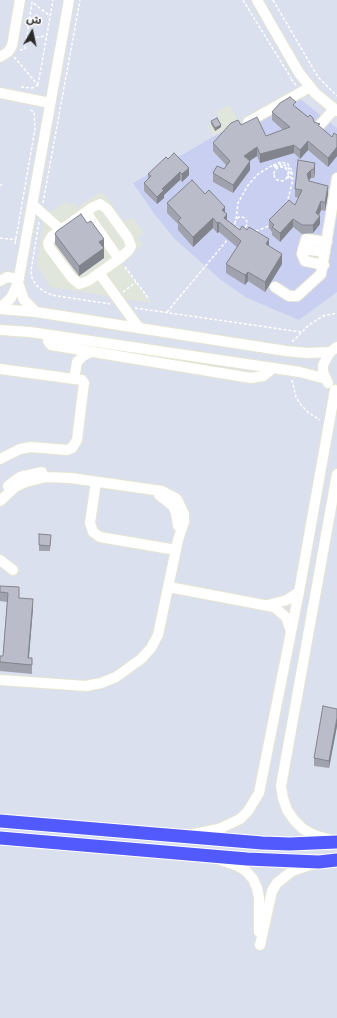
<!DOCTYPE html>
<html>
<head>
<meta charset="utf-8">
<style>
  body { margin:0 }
  #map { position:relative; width:337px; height:1018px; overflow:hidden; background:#dbe0ee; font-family:"Sofia Sans Condensed","Noto Sans Arabic",sans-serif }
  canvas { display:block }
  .north { position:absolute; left:12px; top:12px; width:40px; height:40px; -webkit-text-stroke:3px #fff; paint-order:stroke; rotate:9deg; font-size:11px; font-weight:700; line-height:16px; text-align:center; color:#2b2b2b }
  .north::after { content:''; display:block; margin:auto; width:14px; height:18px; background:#2b2b2b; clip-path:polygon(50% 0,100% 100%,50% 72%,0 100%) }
</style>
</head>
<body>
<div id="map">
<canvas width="337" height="1018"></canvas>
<div class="north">ش</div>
</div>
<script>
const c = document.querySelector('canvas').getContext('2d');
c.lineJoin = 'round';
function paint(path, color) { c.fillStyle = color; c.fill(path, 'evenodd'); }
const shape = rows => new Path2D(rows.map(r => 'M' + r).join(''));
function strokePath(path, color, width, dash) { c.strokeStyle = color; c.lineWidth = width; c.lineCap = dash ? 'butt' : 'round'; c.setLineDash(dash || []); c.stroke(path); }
paint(shape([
  [229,105,239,122,214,136,208,126,220,119,216,112],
  [102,192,124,222,132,217,144,233,138,238,143,245,120,261,151,303,51,287,37,266,44,218,66,201,69,205,73,202,78,208,95,195]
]), '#e1e6dd');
paint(shape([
  [296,96,337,128,337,292,299,320,247,298,221,280,175,239,155,215,133,183,239,122,242,126]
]), '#c9cff1');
const minor = shape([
  [257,0,299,73,316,94,337,111],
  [0,57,8,52,12,46,20,0],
  [0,93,50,103],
  [248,122,310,87],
  [319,126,334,109],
  [100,204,107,209,128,238,131,246,129,250,119,259,88,281,79,284,72,278,49,247,48,243,52,236,93,207,100,204],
  [33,205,61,230],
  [86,212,119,259],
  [303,249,325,252],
  [324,265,305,261,302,254,306,239,327,242],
  [99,273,139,328],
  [0,281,7,277,19,279],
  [18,283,24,300,36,312],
  [275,287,289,296,297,296,321,274,337,178],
  [0,308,11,298,18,283,69,0],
  [0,309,36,312,286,351,308,353,330,352],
  [0,330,30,332,300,372,326,379],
  [48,335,48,341,51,345,251,378,263,376,273,368],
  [0,369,82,380,84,383,77,440,72,448,67,450,31,447,20,449,0,459],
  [74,379,77,362,83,356,91,352],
  [328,383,323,372,323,365,330,352,337,347],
  [96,482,90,523,93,532,100,537,176,550],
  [8,486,20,477,42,472],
  [159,495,173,506,176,513,178,526],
  [0,501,15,487,26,482,46,477,71,478,162,491,177,499,184,514,184,522,178,540,158,635,151,648,141,659,116,677,101,683,86,686,0,680],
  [0,560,13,570],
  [169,587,274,607,286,617,291,631],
  [268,605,287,600,299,592],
  [194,834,219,829,240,819,248,811,259,793,299,592,335,390],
  [331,840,314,835,303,829,294,820,287,810,283,798,281,786,337,474],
  [221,860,238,866,246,871,253,879,257,888,259,898,259,932],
  [260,945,272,891,277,883,292,871,313,864]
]);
const major = shape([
  [0,821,262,843,290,844,337,842],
  [0,838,247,859,319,862,337,860]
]);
strokePath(minor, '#e5e5d1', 12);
strokePath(major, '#fff', 15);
strokePath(shape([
  [243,0,291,78],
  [273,0,318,77,337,96],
  [26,39,46,36],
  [20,50,25,49,32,2,50,16],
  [14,57,38,85],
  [291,79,296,85],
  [38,85,53,0],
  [21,87,32,88,38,85],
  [273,165,281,162,288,164,292,171,292,179],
  [274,166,281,164,287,166,291,172,290,178],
  [275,167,281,166,286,168,289,172,288,178],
  '274 174a7 7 0 1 1 14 0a7 7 0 1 1-14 0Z',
  [286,177,293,179,287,203],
  [0,185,2,185],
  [43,203,80,0],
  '235 223a6 6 0 1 1 12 0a6 6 0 1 1-12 0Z',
  [236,219,238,203,248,185,258,174,273,165,277,169],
  [39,222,31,271,32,278,36,285,43,291,52,295,110,304],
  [256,231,269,226],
  [0,238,16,240],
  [15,244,35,129,34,112,29,109],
  [125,267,149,299],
  [123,292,136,282],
  [135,308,301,332],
  [167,312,228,239],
  [292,342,309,325,323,316,337,313],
  [292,380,296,397,301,405,309,413,320,420]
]), '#fff', 1.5, [3, 2]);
strokePath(minor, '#fff', 10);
strokePath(major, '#5259fd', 13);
paint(shape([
  [296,107,332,137,337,135,337,156,328,167,308,150,300,159,294,153,260,163,257,156,250,161,250,170,233,193,213,182,213,173,224,169,226,165,213,151,213,143,241,125,266,136,283,130,272,120,272,112],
  [211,121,221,127,215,131,211,124],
  [168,159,189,175,182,182,180,180,164,195,164,198,157,204,144,191,144,183,148,179,148,174],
  [315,163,315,172,314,178,311,178,309,180,328,194,325,211,321,210,319,215,320,224,313,233,302,234,293,227,280,242,272,235,272,232,269,228,269,220,295,205,299,198,295,197,295,189],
  [205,194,225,212,227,220,240,230,269,246,282,264,265,292,248,281,245,285,226,273,226,264,237,247,219,232,217,233,213,228,193,247,178,230,178,224,167,213,167,203],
  [87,223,104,239,104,258,79,276,55,244,55,234],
  [51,540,50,551,39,551,39,545],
  [0,586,19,598,33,608,29,658,32,658,32,674,0,671,0,656,3,656,7,602,0,601],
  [337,709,337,726,329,768,314,766,314,758]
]), '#a0a3ad');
paint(shape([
  [221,125,221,127,215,131,215,128],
  [308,141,308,150,300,159,300,150],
  [294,145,294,153,260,163,260,154],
  [257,147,257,156,244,164,244,156],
  [337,147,337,156,328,167,328,158],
  [250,161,250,170,233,193,233,185],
  [315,163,315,172,314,178,314,169],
  [189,168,189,175,182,182,182,174],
  [311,170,311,178,307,182,307,174],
  [180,172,180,180,164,195,164,198,157,204,157,197,162,189],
  [328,186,328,194,325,211,325,203],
  [321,201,321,210,317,220,320,216,320,224,313,233,313,225,316,213],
  [225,207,225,216,227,214,227,224,224,227,222,210],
  [213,218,213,228,193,247,193,237],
  [293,219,293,227,280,242,280,233],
  [219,222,219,232,217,233,217,223],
  [104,239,104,258,79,276,79,266,99,242],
  [269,239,269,249,266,244],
  [282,254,282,264,265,292,265,282],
  [248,272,248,281,245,285,245,275],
  [33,599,33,608,28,667,28,658],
  [337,718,337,726,329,768,329,761]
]), '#82848d');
const building = shape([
  [290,97,296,102,293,105,308,117,310,115,313,118,314,122,320,124,318,125,332,137,334,133,337,135,337,147,328,158,308,141,300,150,294,145,260,154,257,147,244,156,250,161,233,185,213,173,217,166,224,169,230,161,213,143,231,123,238,120,241,125,257,117,266,136,290,127,272,112,280,103,290,97],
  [217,118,221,125,215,128,211,121,217,118],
  [174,153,189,168,182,174,180,172,162,189,164,190,157,197,144,183,151,176,148,174,166,157,168,159,174,153],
  [298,160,315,163,314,169,311,170,307,174,309,181,328,186,325,203,321,201,316,213,320,216,313,225,302,225,293,219,280,233,272,227,274,225,269,220,289,200,295,205,302,190,295,189,298,160],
  [192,180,205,194,209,190,225,207,222,210,227,214,224,218,240,230,242,226,247,230,249,227,269,239,266,244,282,254,265,282,248,272,245,275,226,264,241,241,219,222,217,223,213,218,193,237,178,221,181,218,167,203,192,180],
  [81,214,87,223,91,221,104,239,99,242,104,248,79,266,55,234,57,231,81,214],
  [39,534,51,535,50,546,39,545,39,534],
  [0,586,19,587,19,598,33,599,28,658,32,658,32,665,0,662,0,656,3,656,8,593,0,592,0,586],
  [323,706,337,709,337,718,329,761,314,758,323,706]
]);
paint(building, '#babdc9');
strokePath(building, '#82848d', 1);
</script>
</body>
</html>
